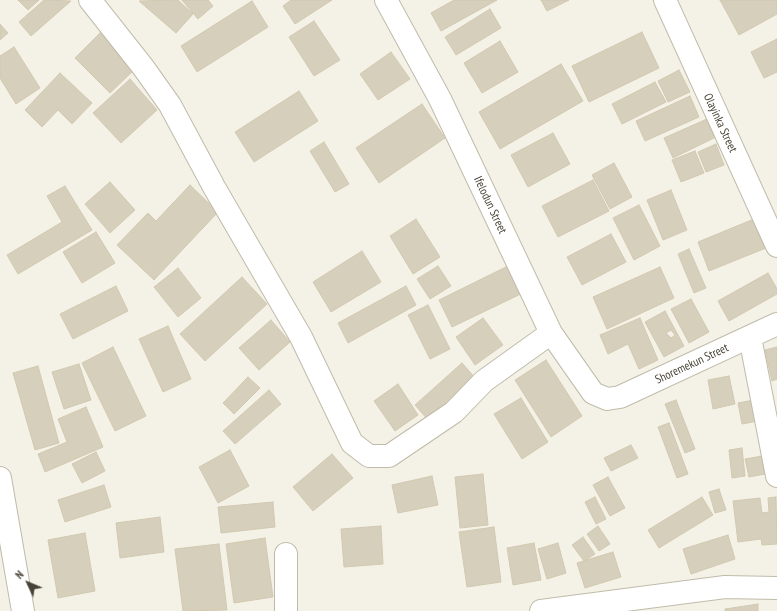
<!DOCTYPE html>
<html>
<head>
<meta charset="utf-8">
<style>
  body { margin:0 }
  #map { position:relative; width:777px; height:611px; overflow:hidden; background:#f4f2e7; font-family:"PT Sans Narrow",sans-serif }
  canvas { display:block }
  .north { position:absolute; left:8px; top:563px; width:40px; height:40px; -webkit-text-stroke:3px #fff; paint-order:stroke; rotate:314deg; font-size:11px; font-weight:700; line-height:16px; text-align:center; color:#484336 }
  .north::after { content:''; display:block; margin:auto; width:14px; height:18px; background:#484336; clip-path:polygon(50% 0,100% 100%,50% 72%,0 100%) }
</style>
</head>
<body>
<div id="map">
<canvas width="777" height="611"></canvas>
<div class="north">N</div>
</div>
<script>
const c = document.querySelector('canvas').getContext('2d');
c.lineJoin = 'round';
function paint(path, color) { c.fillStyle = color; c.fill(path, 'evenodd'); }
const shape = rows => new Path2D(rows.map(r => 'M' + r).join(''));
function strokePath(path, color, width, dash) { c.strokeStyle = color; c.lineWidth = width; c.lineCap = dash ? 'butt' : 'round'; c.setLineDash(dash || []); c.stroke(path); }
function drawText(font, color, halo, rows, align = 'center') {
  c.font = font + ' "PT Sans Narrow",sans-serif'; c.lineWidth = 3; c.setLineDash([]); c.textBaseline = 'middle'; c.strokeStyle = halo; c.fillStyle = color; for (const [text, x, y, turn = 0] of rows) {
    c.save(); c.translate(x, y); c.rotate((+turn || 0) * Math.PI / 180); c.textAlign = isNaN(turn) ? turn : align; if (halo) c.strokeText(text, 0, 0); c.fillText(text, 0, 0); c.restore();
  }
}
const building = shape([
  [18,0,39,0,28,10,18,0],
  [44,0,71,1,31,36,19,22,44,0],
  [178,0,193,14,176,33,139,1,178,0],
  [182,0,208,0,213,6,198,19,182,0],
  [291,0,332,0,295,24,283,6,291,0],
  [454,0,497,0,441,31,431,13,454,0],
  [541,0,569,0,547,11,541,0],
  [720,0,777,0,777,14,739,35,720,0],
  [252,1,268,27,197,72,181,46,252,1],
  [490,9,501,28,456,55,445,37,490,9],
  [314,21,340,60,314,76,289,37,314,21],
  [0,24,8,33,0,40,0,24],
  [642,32,659,68,589,102,572,66,642,32],
  [100,33,135,69,110,93,75,58,100,33],
  [777,39,777,72,764,78,751,52,777,39],
  [500,41,518,72,482,93,464,63,500,41],
  [14,47,40,88,16,104,0,78,0,56,14,47],
  [391,52,410,79,378,100,360,74,391,52],
  [561,64,583,101,500,149,479,112,561,64],
  [679,70,690,92,668,102,658,81,679,70],
  [60,73,92,103,72,124,58,110,42,127,25,110,60,73],
  [130,79,157,110,121,143,93,113,130,79],
  [655,82,666,102,622,124,612,104,655,82],
  [299,91,318,121,254,162,235,132,299,91],
  [690,96,699,117,645,141,636,121,690,96],
  [422,104,445,138,379,183,356,148,422,104],
  [707,119,716,137,673,158,664,138,707,119],
  [553,133,570,164,528,187,511,155,553,133],
  [324,142,349,184,335,192,310,151,324,142],
  [716,144,724,165,706,172,698,152,716,144],
  [695,151,704,173,681,182,672,160,695,151],
  [614,163,632,197,610,209,592,175,614,163],
  [593,180,609,211,558,237,542,206,593,180],
  [110,182,135,210,110,233,85,204,110,182],
  [190,185,218,212,154,280,117,245,148,213,156,221,190,185],
  [65,186,92,230,18,274,7,255,62,222,47,196,65,186],
  [671,190,687,230,663,240,647,200,671,190],
  [639,205,660,246,634,260,613,218,639,205],
  [416,219,440,257,413,274,390,236,416,219],
  [754,219,766,248,709,271,698,242,754,219],
  [96,232,115,263,82,283,63,252,96,232],
  [611,234,626,262,582,285,567,257,611,234],
  [689,249,706,288,694,293,678,254,689,249],
  [362,251,381,282,331,312,313,282,362,251],
  [514,263,527,291,452,327,439,300,514,263],
  [438,266,451,286,430,299,417,279,438,266],
  [660,267,674,298,607,329,593,297,660,267],
  [178,268,201,298,178,317,154,287,178,268],
  [768,273,777,289,777,294,729,321,718,301,768,273],
  [242,277,267,304,205,361,180,334,242,277],
  [116,286,128,311,73,339,60,314,116,286],
  [406,286,416,305,348,343,338,323,406,286],
  [691,299,709,332,689,343,671,309,691,299],
  [428,305,450,349,430,359,408,315,428,305],
  [665,311,684,346,664,357,645,322,665,311],
  [671,330,675,335,671,338,666,333,671,330],
  [483,318,503,345,475,365,456,337,483,318],
  [640,318,658,360,639,369,628,344,608,354,600,335,640,318],
  [271,320,290,342,259,370,239,348,271,320],
  [168,326,191,379,163,392,139,339,168,326],
  [113,347,146,416,115,431,82,363,113,347],
  [777,347,777,379,772,381,765,350,777,347],
  [546,360,582,416,551,437,515,380,546,360],
  [462,363,476,379,428,420,415,405,462,363],
  [79,364,91,400,64,409,52,372,79,364],
  [38,366,59,443,35,450,13,373,38,366],
  [729,376,735,404,713,409,708,380,729,376],
  [248,377,260,388,234,414,223,403,248,377],
  [398,384,418,415,395,431,374,401,398,384],
  [269,390,281,404,235,444,223,431,269,390],
  [521,398,548,442,522,459,494,414,521,398],
  [759,399,763,420,742,424,738,403,759,399],
  [676,400,695,449,685,453,665,404,676,400],
  [86,407,103,447,45,472,38,454,67,442,58,419,86,407],
  [669,423,688,474,677,478,658,427,669,423],
  [631,445,638,458,611,471,604,458,631,445],
  [742,448,745,476,732,478,729,450,742,448],
  [230,450,249,486,218,503,199,467,230,450],
  [96,452,105,471,82,483,72,464,96,452],
  [332,454,353,478,313,511,293,487,332,454],
  [762,456,765,474,749,477,745,459,762,456],
  [483,474,488,525,460,528,455,477,483,474],
  [432,476,438,505,398,513,392,485,432,476],
  [608,477,625,508,610,516,593,485,608,477],
  [104,485,111,507,65,522,58,500,104,485],
  [719,489,726,510,715,513,709,492,719,489],
  [595,497,606,519,596,524,585,502,595,497],
  [702,497,713,515,659,548,648,530,702,497],
  [776,497,777,544,762,545,761,539,738,542,733,501,760,498,762,513,769,512,768,498,776,497],
  [273,502,275,527,221,533,218,507,273,502],
  [160,517,164,552,120,558,116,523,160,517],
  [381,526,383,564,344,567,341,529,381,526],
  [598,526,610,544,599,551,587,534,598,526],
  [494,527,501,582,467,587,459,532,494,527],
  [85,533,95,591,58,598,48,540,85,533],
  [728,535,735,559,691,574,683,549,728,535],
  [583,537,595,554,584,561,572,545,583,537],
  [265,538,273,597,234,603,226,544,265,538],
  [534,543,541,580,513,585,507,548,534,543],
  [558,543,566,573,547,579,538,549,558,543],
  [219,544,227,610,183,611,175,549,219,544],
  [613,552,621,577,585,588,577,563,613,552],
  [758,604,758,611,725,611,725,609,758,604]
]);
paint(building, '#d6cfbc');
strokePath(building, '#d2c8af', 1);
const street = shape([
  [90,0,143,67,170,105,214,187,301,337,352,443,369,456,389,456,454,412,484,381,551,333],
  [386,0,440,99,551,333,593,393,607,399,620,397,777,324],
  [665,0,777,246],
  [750,337,777,476],
  [0,478,23,611],
  [286,611,286,554],
  [541,611,725,587,777,588]
]);
strokePath(street, '#c0bba9', 24);
strokePath(street, '#fff', 22);
drawText('12px', '#484336', '#fff', [
  ["Olayinka Street",720,123,65],
  ["Ifelodun Street",490,205,65],
  ["Shoremekun Street",692,364,-25]
]);
</script>
</body>
</html>
